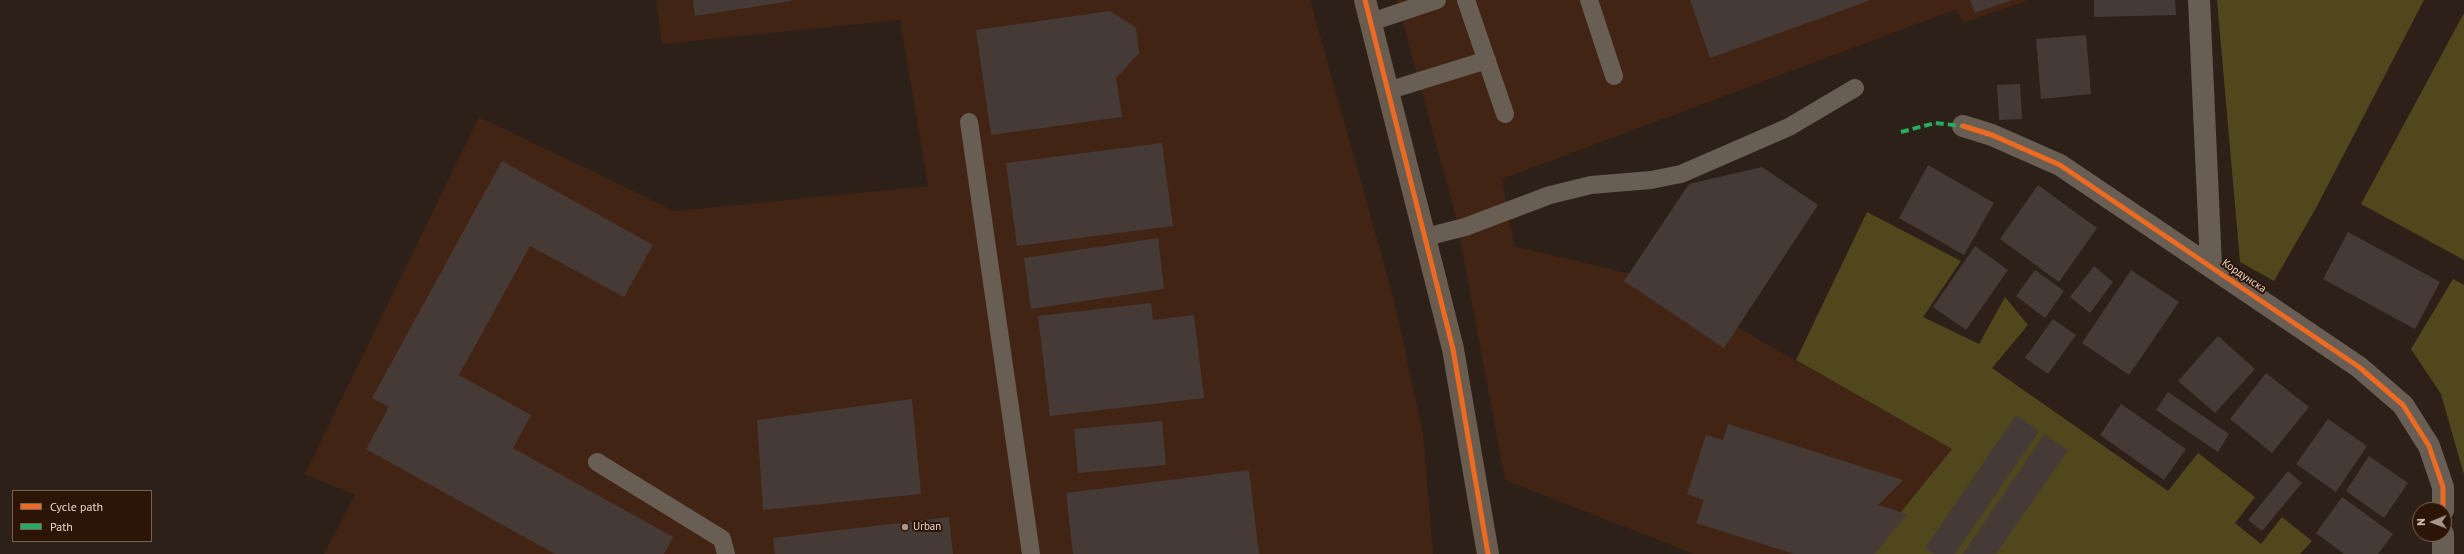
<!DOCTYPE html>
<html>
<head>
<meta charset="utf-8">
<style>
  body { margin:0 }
  #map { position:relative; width:2464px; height:554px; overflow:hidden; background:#2d2018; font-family:"PT Sans",sans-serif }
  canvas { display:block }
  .legend { position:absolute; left:12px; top:490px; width:140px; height:52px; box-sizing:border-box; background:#2c1406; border:1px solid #776256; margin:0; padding:5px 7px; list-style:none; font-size:12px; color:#e8d6cd }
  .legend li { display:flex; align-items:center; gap:8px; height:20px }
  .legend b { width:20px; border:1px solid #776256 }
  .north { position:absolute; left:2412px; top:502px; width:40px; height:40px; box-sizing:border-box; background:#2c1406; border:1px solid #776256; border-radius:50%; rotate:269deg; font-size:11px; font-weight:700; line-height:16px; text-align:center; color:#e8d6cd }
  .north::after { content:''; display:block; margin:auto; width:14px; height:18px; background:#a7968e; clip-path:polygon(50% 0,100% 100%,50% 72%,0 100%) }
</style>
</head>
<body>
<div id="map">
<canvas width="2464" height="554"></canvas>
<ul class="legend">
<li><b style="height:5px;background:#ed6a23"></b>Cycle path</li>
<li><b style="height:5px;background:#26ab63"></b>Path</li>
</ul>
<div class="north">N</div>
</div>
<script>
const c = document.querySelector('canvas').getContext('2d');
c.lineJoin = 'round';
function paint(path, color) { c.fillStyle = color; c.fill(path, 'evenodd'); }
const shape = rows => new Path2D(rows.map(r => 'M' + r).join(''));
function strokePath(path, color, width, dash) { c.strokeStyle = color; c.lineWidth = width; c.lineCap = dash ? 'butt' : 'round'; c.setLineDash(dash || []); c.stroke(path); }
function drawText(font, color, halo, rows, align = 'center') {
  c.font = font + ' "PT Sans",sans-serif'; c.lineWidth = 4; c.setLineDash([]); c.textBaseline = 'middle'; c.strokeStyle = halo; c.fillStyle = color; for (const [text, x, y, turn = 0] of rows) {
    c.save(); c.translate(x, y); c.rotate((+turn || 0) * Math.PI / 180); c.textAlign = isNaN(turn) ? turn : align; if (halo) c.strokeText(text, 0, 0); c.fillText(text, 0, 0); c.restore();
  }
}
paint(shape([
  [656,0,1310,0,1394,300,1423,434,1433,554,324,554,355,495,305,474,479,117,675,211,928,186,900,20,662,44],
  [1397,0,2030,0,1963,23,1957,9,1502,179,1514,246,1652,279,1952,449,1867,554,1694,554,1505,480,1456,217]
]), '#422414');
paint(shape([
  [2217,0,2424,0,2316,208,2274,281,2240,262],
  [2464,13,2464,260,2361,204],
  [1867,212,1961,261,1923,317,1979,344,2005,297,2028,325,1992,368,2168,491,2198,453,2255,497,2235,523,2261,544,2282,517,2312,541,2300,554,1867,554,1952,449,1796,360],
  [2453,279,2464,285,2464,475,2441,394,2411,349]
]), '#50481c');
paint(shape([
  [693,0,791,0,791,1,695,16],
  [1690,0,1871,0,1710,58],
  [1970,0,2012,0,1975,13],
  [2094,0,2175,0,2176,15,2094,17],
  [1110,11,1136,28,1139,53,1116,78,1122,117,991,135,976,30],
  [2086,35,2091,94,2041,99,2036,39],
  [2020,84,2022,119,1999,120,1997,85],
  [1162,143,1173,226,1017,246,1006,163],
  [502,161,653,245,624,297,530,246,459,375,531,415,513,448,673,537,664,554,555,554,366,449,389,407,372,398],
  [1928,165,1994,203,1964,255,1899,218],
  [1762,167,1818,205,1724,348,1624,281,1689,184],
  [2038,185,2097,228,2059,282,2000,239],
  [2348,232,2440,282,2415,329,2323,279],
  [1158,238,1164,289,1031,309,1024,258],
  [1975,246,2008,270,1966,330,1933,307],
  [2094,266,2113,282,2090,313,2070,297],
  [2035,270,2064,291,2045,318,2016,296],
  [2131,270,2179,302,2129,375,2082,343],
  [1151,303,1153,320,1194,315,1204,398,1050,416,1038,316],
  [2053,319,2076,335,2048,374,2025,358],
  [2218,336,2255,369,2215,413,2178,381],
  [2266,373,2309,407,2272,453,2230,419],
  [2168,392,2229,434,2218,452,2156,410],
  [912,399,921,494,763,510,757,420],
  [2121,404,2186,449,2164,480,2100,435],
  [2016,415,2039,431,1955,554,1934,554,1925,548],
  [2328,419,2367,446,2336,492,2296,464],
  [1162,421,1166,465,1078,473,1074,429],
  [1728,424,1903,480,1878,505,1907,514,1875,554,1794,554,1696,523,1704,500,1687,494,1706,435,1723,440],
  [2044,434,2068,450,1996,554,1963,554],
  [2369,456,2408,483,2384,518,2346,491],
  [1249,470,1259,554,1073,554,1066,493],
  [2288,471,2302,483,2262,531,2248,520],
  [2342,497,2393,534,2378,554,2344,554,2316,533],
  [949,517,953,554,775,554,773,538]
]), '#463a36');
strokePath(shape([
  [1466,0,1505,114],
  [1589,0,1614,76],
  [1371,22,1437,0],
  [1387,91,1487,60],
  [969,122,1031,554],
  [1426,237,1465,227,1550,195,1591,185,1651,180,1681,174,1789,127,1855,88],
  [597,462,722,539,726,554]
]), '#685e54', 18);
strokePath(shape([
  [2199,0,2211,266],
  [1963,126,1992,135,2060,165,2359,367,2403,405,2429,446,2443,487,2443,510],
  [2443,554,2443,534]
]), '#685e54', 22);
strokePath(shape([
  [1365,0,1453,349,1488,554]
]), '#6a5d4f', 22);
strokePath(shape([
  [1901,132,1935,123,1963,126]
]), '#26ab63', 4, [8, 4]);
strokePath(shape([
  [1365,0,1453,349,1488,554],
  [1963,126,1992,135,2060,165,2359,367,2403,405,2429,446,2443,487,2443,510]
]), '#ed6a23', 5);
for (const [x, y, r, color] of [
  [905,527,4,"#a7968e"]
]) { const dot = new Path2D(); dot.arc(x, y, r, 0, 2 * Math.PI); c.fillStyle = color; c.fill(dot); strokePath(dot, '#2c1406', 1.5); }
drawText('11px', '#e8d6cd', '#2c1406', [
  ["Кордунска",2244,276,34]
]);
drawText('11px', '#e8d6cd', '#2c1406', [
  ["Urban",913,527]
], 'left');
</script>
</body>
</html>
